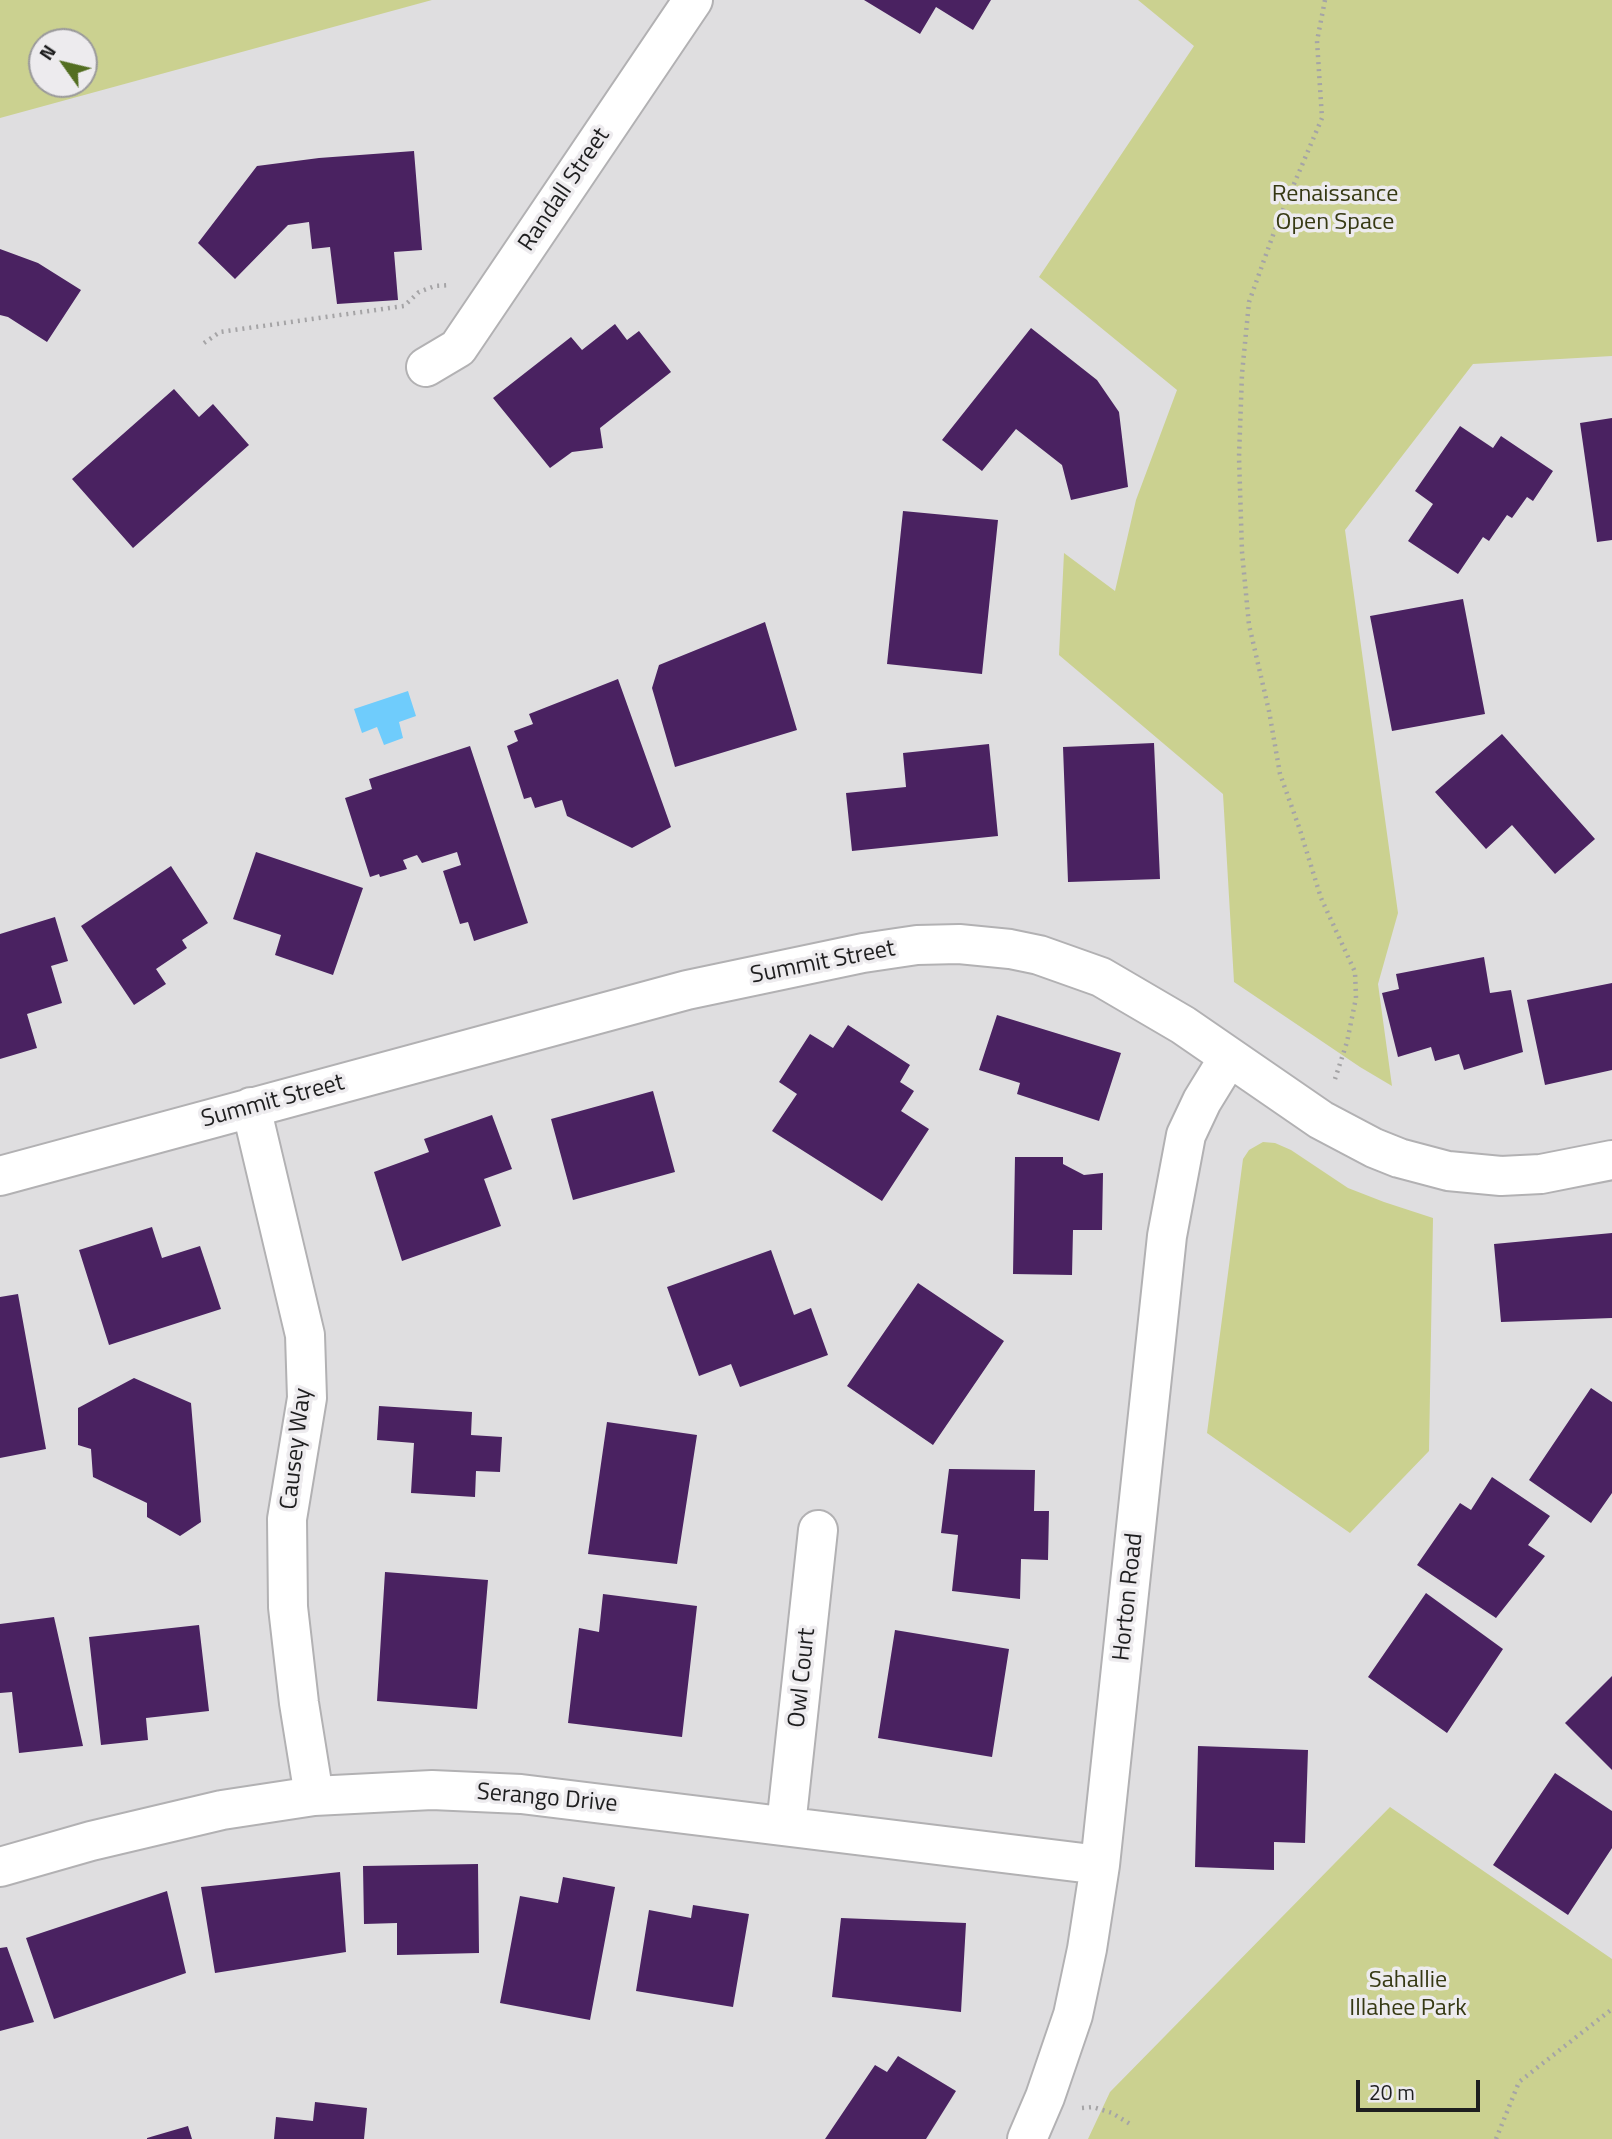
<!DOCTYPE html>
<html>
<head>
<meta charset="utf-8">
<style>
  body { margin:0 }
  #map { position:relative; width:1612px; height:2139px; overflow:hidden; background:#dfdee0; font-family:"Titillium Web",sans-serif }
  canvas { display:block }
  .north { position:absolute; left:28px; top:28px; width:70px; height:70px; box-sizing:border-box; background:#edebee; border:2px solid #9a999b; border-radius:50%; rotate:304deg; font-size:19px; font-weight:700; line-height:28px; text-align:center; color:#1e1e1f }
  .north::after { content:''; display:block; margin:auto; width:24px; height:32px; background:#536e21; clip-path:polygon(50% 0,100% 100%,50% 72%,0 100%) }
  .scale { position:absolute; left:1356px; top:2080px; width:124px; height:32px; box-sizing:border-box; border:4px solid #1e1e1f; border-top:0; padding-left:9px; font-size:21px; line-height:24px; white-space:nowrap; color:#1e1e1f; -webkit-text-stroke:5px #edebee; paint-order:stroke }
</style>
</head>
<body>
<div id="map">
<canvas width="1612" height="2139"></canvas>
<div class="north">N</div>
<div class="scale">20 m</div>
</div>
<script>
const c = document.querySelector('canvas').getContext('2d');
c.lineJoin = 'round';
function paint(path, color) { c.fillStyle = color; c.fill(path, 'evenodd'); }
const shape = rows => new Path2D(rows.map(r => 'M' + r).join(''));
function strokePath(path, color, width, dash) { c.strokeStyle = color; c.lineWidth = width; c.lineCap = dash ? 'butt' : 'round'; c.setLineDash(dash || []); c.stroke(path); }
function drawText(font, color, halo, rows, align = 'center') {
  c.font = font + ' "Titillium Web",sans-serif'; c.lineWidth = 7; c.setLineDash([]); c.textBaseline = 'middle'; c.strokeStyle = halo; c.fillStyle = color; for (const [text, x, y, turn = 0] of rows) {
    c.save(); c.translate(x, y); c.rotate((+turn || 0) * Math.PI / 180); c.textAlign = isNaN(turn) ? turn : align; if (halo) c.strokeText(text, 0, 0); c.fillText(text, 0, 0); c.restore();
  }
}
paint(shape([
  [0,0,432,0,0,118],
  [42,42,84,42,84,84,42,84],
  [1138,0,1612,0,1612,356,1473,364,1345,530,1398,913,1378,984,1392,1086,1360,1067,1234,982,1223,794,1059,655,1064,553,1115,591,1136,500,1177,390,1039,277,1194,46],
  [1263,1142,1275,1143,1291,1150,1348,1188,1384,1202,1433,1218,1429,1451,1350,1533,1207,1433,1243,1159,1249,1150],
  [1390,1807,1612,1959,1612,2139,1088,2139,1110,2092]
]), '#cbd190');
paint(shape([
  [408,691,416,716,399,722,403,738,384,745,377,727,362,733,354,709]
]), '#6fccfc');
paint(shape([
  [864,0,991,0,973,30,936,7,920,34],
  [414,151,422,250,394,252,398,300,337,304,330,247,312,249,309,222,288,225,235,279,198,243,257,166,319,158],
  [0,249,38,263,81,290,47,342,8,317,0,315],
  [615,324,627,340,639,331,671,372,600,428,603,448,572,452,550,468,493,398,571,337,582,350],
  [1031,328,1097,380,1119,412,1128,487,1071,500,1062,465,1016,429,982,471,942,440],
  [174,389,199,417,213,404,249,445,133,548,72,479],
  [1612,418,1612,540,1597,542,1580,423],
  [1460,426,1493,448,1501,436,1553,471,1533,501,1527,497,1512,518,1507,515,1489,541,1483,537,1458,574,1408,541,1433,504,1415,491],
  [903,511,998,520,982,674,887,664],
  [1463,599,1485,714,1392,731,1370,616],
  [765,622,797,730,675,767,652,688,659,665],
  [618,679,671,827,632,848,567,816,562,800,535,808,531,797,524,799,507,746,518,741,514,731,533,724,529,714],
  [1502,734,1595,839,1555,874,1512,825,1486,849,1435,792],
  [1154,743,1160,879,1068,882,1063,747],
  [989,744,998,836,852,851,846,793,906,787,903,753],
  [470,746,528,923,474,941,468,922,460,924,443,871,461,865,457,852,422,863,417,855,403,860,407,869,380,877,379,874,370,877,345,798,372,789,369,779],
  [256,852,363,888,333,975,275,955,281,935,233,919],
  [171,866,208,923,182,940,187,948,156,969,166,984,134,1005,81,926],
  [55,917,68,961,51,966,62,1003,27,1014,37,1048,0,1059,0,934],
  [1484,957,1490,993,1511,990,1523,1052,1464,1070,1459,1054,1435,1061,1431,1047,1398,1057,1382,993,1399,989,1396,974],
  [1612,983,1612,1070,1545,1085,1527,1000],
  [997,1015,1121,1053,1099,1121,1017,1094,1020,1083,979,1070],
  [848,1025,910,1065,900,1082,914,1091,901,1111,929,1129,882,1201,772,1131,797,1094,779,1082,810,1034,833,1048],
  [653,1091,675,1172,573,1200,551,1119],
  [492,1115,512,1169,484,1179,501,1226,402,1261,374,1172,429,1152,424,1139],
  [1015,1157,1063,1157,1063,1164,1084,1175,1103,1173,1102,1230,1073,1230,1072,1275,1013,1274],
  [152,1227,162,1258,200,1246,221,1309,109,1345,79,1250],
  [1612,1233,1612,1318,1501,1322,1494,1244],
  [771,1250,794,1315,811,1308,828,1355,740,1387,731,1364,699,1376,667,1287],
  [918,1283,1004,1341,933,1445,847,1386],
  [18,1294,46,1449,0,1458,0,1297],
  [134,1378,191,1403,201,1522,180,1536,147,1517,147,1503,93,1477,91,1449,78,1445,78,1408],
  [1591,1388,1612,1402,1612,1493,1591,1523,1529,1480],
  [379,1406,472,1412,471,1435,502,1437,500,1472,476,1471,475,1497,411,1493,414,1443,377,1440],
  [607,1422,697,1435,677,1564,588,1554],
  [949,1469,1035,1470,1034,1511,1049,1511,1048,1560,1021,1559,1020,1599,952,1591,958,1535,941,1533],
  [1492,1477,1550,1516,1528,1545,1545,1556,1496,1618,1417,1565,1460,1503,1471,1510],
  [385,1572,488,1580,477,1709,377,1701],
  [1426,1593,1503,1649,1447,1733,1368,1677],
  [603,1594,697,1606,682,1737,568,1723,579,1628,599,1632],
  [54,1617,83,1746,19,1753,12,1692,0,1693,0,1624],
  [199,1625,209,1711,146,1718,148,1740,101,1745,89,1637],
  [895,1630,1009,1649,992,1757,878,1738],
  [1612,1676,1612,1770,1565,1723],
  [1198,1746,1308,1750,1305,1843,1274,1842,1274,1870,1195,1867],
  [1555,1773,1612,1811,1612,1848,1568,1915,1493,1865],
  [478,1864,479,1953,397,1955,397,1923,364,1924,363,1866],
  [340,1872,346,1952,215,1973,201,1887],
  [563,1877,615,1887,590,2020,500,2003,520,1896,558,1903],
  [167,1891,186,1973,54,2019,26,1938],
  [693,1905,749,1914,733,2007,636,1991,649,1910,691,1918],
  [841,1918,966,1923,961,2012,832,1997],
  [7,1947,34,2022,0,2031,0,1948],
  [898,2056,956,2091,926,2139,825,2139,875,2065,887,2072],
  [315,2102,367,2108,364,2139,274,2139,276,2117,313,2121],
  [188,2126,192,2139,147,2139,147,2138]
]), '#4a2261');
const minor = shape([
  [426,367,458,348,693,0],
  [251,1107,305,1335,307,1398,287,1519,288,1607,299,1703,314,1796],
  [0,1176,687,990,863,953,917,945,959,944,1010,949,1039,955,1101,977,1183,1025,1321,1120,1374,1148,1399,1158,1448,1171,1501,1176,1541,1174,1612,1160],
  [786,1826,818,1530],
  [0,1867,91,1841,222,1810,314,1796,432,1790,521,1794,1100,1865],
  [1027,2139,1045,2097,1073,2015,1087,1949,1100,1865,1167,1236,1186,1135,1202,1101,1229,1057]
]);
strokePath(minor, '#b2b1b3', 42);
strokePath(shape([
  [1325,0,1317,41,1322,118,1277,224,1249,302,1242,374,1239,457,1242,552,1249,625,1269,711,1280,774,1300,830,1321,898,1355,972,1356,998,1347,1042,1335,1079],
  [204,343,220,332,404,306,419,292,435,286,450,285],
  [1082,2108,1093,2107,1112,2113,1130,2124],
  [1496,2139,1519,2082,1612,2009]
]), '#a5a4a6', 4.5, [2, 5]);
strokePath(minor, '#fff', 38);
drawText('24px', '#1e1e1f', '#edebee', [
  ["Randall Street",565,190,-56],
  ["Summit Street",823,963,-11],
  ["Summit Street",273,1102,-15],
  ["Causey Way",297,1449,-83],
  ["Horton Road",1129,1597,-84],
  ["Owl Court",803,1678,-84],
  ["Serango Drive",547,1799,5]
]);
drawText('24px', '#363913', '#edebee', [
  ["Renaissance",1335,195],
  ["Open Space",1335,223],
  ["Sahallie",1408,1981],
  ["Illahee Park",1408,2009]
]);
</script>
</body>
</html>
